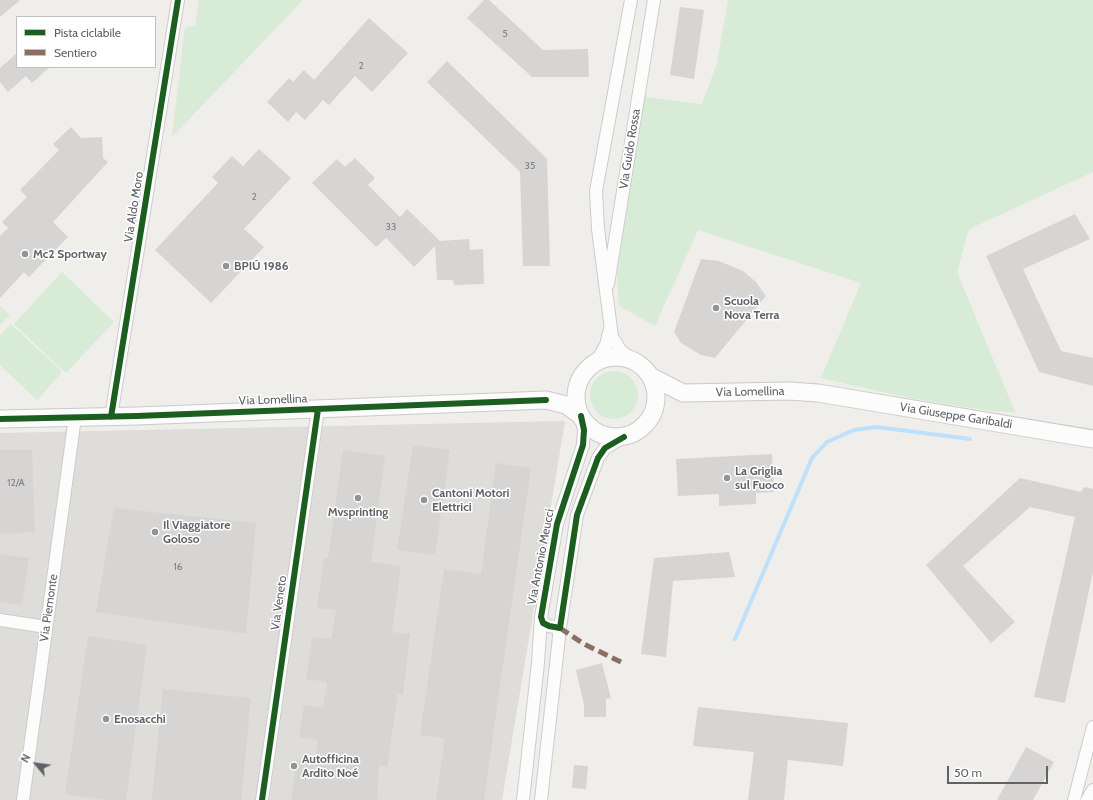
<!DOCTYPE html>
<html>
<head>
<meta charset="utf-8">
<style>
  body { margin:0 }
  #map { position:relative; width:1093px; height:800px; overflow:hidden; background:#efeeea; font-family:Cabin,sans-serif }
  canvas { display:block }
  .legend { position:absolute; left:16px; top:16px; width:140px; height:52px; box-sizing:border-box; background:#fff; border:1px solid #bfc1c3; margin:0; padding:5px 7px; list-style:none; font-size:12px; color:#5f6368 }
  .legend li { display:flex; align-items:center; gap:8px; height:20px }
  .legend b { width:20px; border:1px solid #bfc1c3 }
  .north { position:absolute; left:16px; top:744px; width:40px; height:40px; -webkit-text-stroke:3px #fff; paint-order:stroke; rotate:299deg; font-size:11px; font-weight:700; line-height:16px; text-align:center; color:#5f6368 }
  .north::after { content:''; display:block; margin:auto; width:14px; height:18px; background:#5f6368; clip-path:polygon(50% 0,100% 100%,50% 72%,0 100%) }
  .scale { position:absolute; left:947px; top:766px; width:101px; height:18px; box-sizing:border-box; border:2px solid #5f6368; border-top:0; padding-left:5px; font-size:12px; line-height:14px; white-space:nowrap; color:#5f6368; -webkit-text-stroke:3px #fff; paint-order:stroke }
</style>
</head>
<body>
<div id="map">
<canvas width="1093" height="800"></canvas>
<ul class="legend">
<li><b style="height:5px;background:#1b5e20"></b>Pista ciclabile</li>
<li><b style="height:5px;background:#8d6e63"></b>Sentiero</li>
</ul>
<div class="north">N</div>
<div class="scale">50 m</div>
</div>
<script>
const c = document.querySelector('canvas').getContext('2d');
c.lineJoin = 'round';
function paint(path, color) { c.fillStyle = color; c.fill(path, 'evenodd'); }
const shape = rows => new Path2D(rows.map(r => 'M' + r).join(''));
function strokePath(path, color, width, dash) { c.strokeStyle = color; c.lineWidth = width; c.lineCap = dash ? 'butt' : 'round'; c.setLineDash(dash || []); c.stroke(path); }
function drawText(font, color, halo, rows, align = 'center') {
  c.font = font + ' Cabin,sans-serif'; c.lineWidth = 3; c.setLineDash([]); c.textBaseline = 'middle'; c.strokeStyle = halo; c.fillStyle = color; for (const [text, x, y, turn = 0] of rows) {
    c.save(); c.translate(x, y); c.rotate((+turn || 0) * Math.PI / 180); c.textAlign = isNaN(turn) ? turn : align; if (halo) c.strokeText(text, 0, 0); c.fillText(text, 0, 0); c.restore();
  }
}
paint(shape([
  [565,421,502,800,0,800,0,433]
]), '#dfddda');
paint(shape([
  [199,0,303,0,172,137,185,27,195,26],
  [728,0,1093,0,1093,172,969,229,957,272,1015,412,990,411,909,398,821,378,861,283,698,230,655,326,619,306,617,273,644,97,702,104,717,63],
  [62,272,114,322,66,373,14,324],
  [0,306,10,315,0,325],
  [11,324,62,372,37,400,0,365,0,335],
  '590 395a24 24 0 1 1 48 0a24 24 0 1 1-48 0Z'
]), '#d8ebd6');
strokePath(shape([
  [735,639,812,458,827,442,854,430,877,427,970,439]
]), '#bfe0f9', 4);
paint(shape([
  [0,0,20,0,0,17],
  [484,0,489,0,543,50,588,49,589,77,532,77,467,18],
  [680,7,704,10,694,79,670,75],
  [369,18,408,53,372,92,355,76,329,105,323,100,305,120,296,112,288,122,267,102,289,78,293,82,304,70,314,80],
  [17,53,17,67,50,67,32,83,26,76,8,92,0,82,0,68],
  [447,61,547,159,550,266,523,266,520,172,427,82],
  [71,127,81,138,102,137,103,158,108,162,53,222,68,237,29,277,24,272,0,298,0,236,8,228,2,222,27,197,20,190,59,150,53,144],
  [259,149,291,178,244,229,264,247,211,303,155,250,218,183,212,177,232,156,243,166],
  [355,158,375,178,368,185,400,217,407,209,440,241,469,239,470,250,483,249,484,284,454,285,453,280,437,280,435,246,414,267,386,238,376,247,312,183,337,159,345,167],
  [1075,214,1090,239,1023,269,1061,351,1093,358,1093,386,1039,372,986,256],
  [701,259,719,261,743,271,756,282,766,296,715,358,701,355,681,343,674,332],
  [413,445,450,450,435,555,397,550],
  [0,450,32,450,35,532,0,534],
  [343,450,385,456,371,562,401,566,392,632,410,634,403,695,398,694,387,767,379,765,377,800,291,800,297,760,315,763,318,740,299,737,304,705,323,708,327,686,326,682,306,679,312,637,331,639,336,610,317,608,324,558,328,558],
  [772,454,774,492,756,493,756,504,719,506,719,494,678,496,676,459],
  [496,463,531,468,484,800,436,800,445,738,420,735,444,569,481,574],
  [1020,478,1081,492,1084,487,1093,489,1093,572,1065,703,1034,697,1075,517,1030,507,963,566,1015,622,991,643,926,565],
  [114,508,256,523,246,634,96,612],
  [729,552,735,577,673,581,666,657,641,654,654,558],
  [0,554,29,558,22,605,0,602],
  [88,636,147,645,126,800,108,800,65,794],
  [602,663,611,698,606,699,606,717,584,717,584,705,576,670],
  [163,689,251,698,241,800,152,800],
  [698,707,848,723,843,766,788,760,784,800,748,800,754,752,693,746],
  [1026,747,1054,762,1033,800,997,800],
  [574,765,588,766,586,789,572,788]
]), '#d6d5d3');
const street = shape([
  [631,0,596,191,598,229,612,337,621,351,633,360],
  [608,284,654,0],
  [597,361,606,345,610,329],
  [581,416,584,430,583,445,557,524,541,617,543,623,549,626,560,628,577,515,598,458,605,448,624,437],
  [111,417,178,0],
  [0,620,46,627],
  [23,800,75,417],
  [262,800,318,409],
  [523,800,538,663,541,617],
  [541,800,560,628],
  [1074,800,1093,727],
  [1087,800,1093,790]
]);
const secondary = shape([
  '576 397a40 40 0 1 1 80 0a40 40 0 1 1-80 0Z',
  [650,376,683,393,789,391,818,393,1093,439],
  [0,419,137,416,546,400,566,405,581,416]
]);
strokePath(street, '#cbcccc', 14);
strokePath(secondary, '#cacacb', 19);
strokePath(street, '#fdfcfc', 12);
strokePath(secondary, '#fdfcfc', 17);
strokePath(shape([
  [560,628,584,644,625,664]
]), '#8d6e63', 5, [10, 5]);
strokePath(shape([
  [581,416,584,430,583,445,557,524,541,617,543,623,549,626,560,628,577,515,598,458,605,448,624,437],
  [111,417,178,0],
  [0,419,137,416,546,400],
  [262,800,318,409]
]), '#1b5e20', 6);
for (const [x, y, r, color] of [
  [25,254,4,"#919496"],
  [226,266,4,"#919496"],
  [716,308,4,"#919496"],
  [727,478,4,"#919496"],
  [358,498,4,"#919496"],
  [424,500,4,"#919496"],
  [155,532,4,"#919496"],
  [106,719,4,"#919496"],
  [294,766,4,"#919496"]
]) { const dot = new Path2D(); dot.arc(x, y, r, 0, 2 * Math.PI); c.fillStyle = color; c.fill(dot); strokePath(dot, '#fff', 1.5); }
drawText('10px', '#7e8184', null, [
  ["5",505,34],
  ["2",361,66],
  ["35",530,166],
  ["2",254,197],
  ["33",391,227],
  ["12/A",16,483],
  ["16",178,567]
]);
drawText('12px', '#5f6368', '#fff', [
  ["Via Guido Rossa",630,149,-81],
  ["Via Aldo Moro",134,207,-81],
  ["Via Lomellina",750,392,-1],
  ["Via Lomellina",273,400,-2],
  ["Via Giuseppe Garibaldi",956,416,9],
  ["Via Antonio Meucci",541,557,-79],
  ["Via Veneto",279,603,-82],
  ["Via Piemonte",49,608,-82]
]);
drawText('bold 12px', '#5f6368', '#fff', [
  ["Mc2 Sportway",33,254],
  ["BPIÚ 1986",234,266],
  ["Scuola",724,301],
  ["Nova Terra",724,315],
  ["La Griglia",735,471],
  ["sul Fuoco",735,485],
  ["Cantoni Motori",432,493],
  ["Elettrici",432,507],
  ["Mvsprinting",358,512,"center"],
  ["Il Viaggiatore",163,525],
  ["Goloso",163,539],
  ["Enosacchi",114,719],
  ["Autofficina",302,759],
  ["Ardito Noé",302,773]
], 'left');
</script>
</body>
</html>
